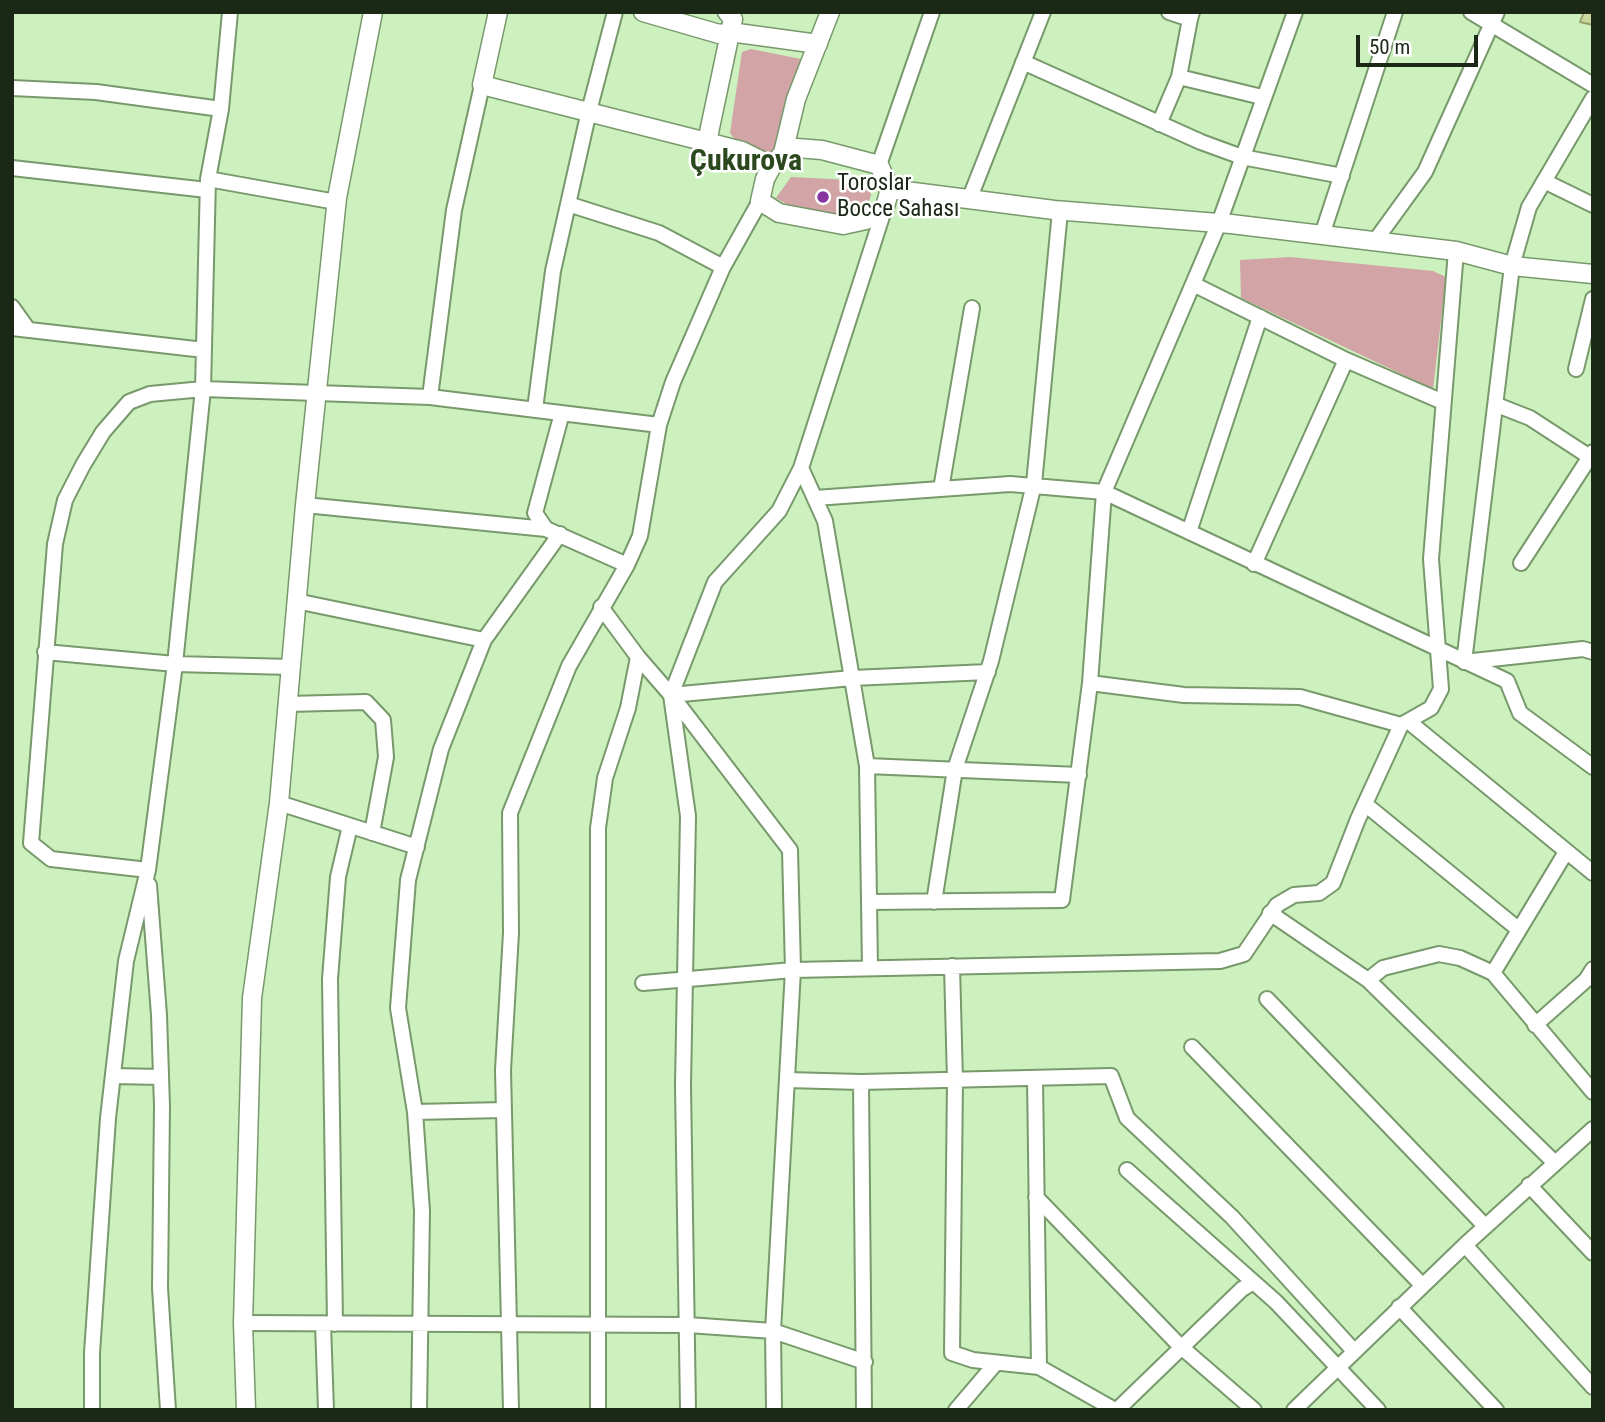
<!DOCTYPE html>
<html>
<head>
<meta charset="utf-8">
<style>
  body { margin:0 }
  #map { position:relative; width:1605px; height:1422px; overflow:hidden; background:#ccf0be; font-family:"Roboto Condensed",sans-serif }
  canvas { display:block }
  .frame { position:absolute; inset:0; border:14px solid #1b2816; pointer-events:none }
  .scale { position:absolute; left:1356px; top:35px; width:122px; height:32px; box-sizing:border-box; border:4px solid #1b2816; border-top:0; padding-left:9px; font-size:21px; line-height:24px; white-space:nowrap; color:#1b2816; -webkit-text-stroke:5px #fff; paint-order:stroke }
</style>
</head>
<body>
<div id="map">
<canvas width="1605" height="1422"></canvas>
<div class="frame"></div>
<div class="scale">50 m</div>
</div>
<script>
const c = document.querySelector('canvas').getContext('2d');
c.lineJoin = 'round';
function paint(path, color) { c.fillStyle = color; c.fill(path, 'evenodd'); }
const shape = rows => new Path2D(rows.map(r => 'M' + r).join(''));
function strokePath(path, color, width, dash) { c.strokeStyle = color; c.lineWidth = width; c.lineCap = dash ? 'butt' : 'round'; c.setLineDash(dash || []); c.stroke(path); }
function drawText(font, color, halo, rows, align = 'center') {
  c.font = font + ' "Roboto Condensed",sans-serif'; c.lineWidth = 5; c.setLineDash([]); c.textBaseline = 'middle'; c.strokeStyle = halo; c.fillStyle = color; for (const [text, x, y, turn = 0] of rows) {
    c.save(); c.translate(x, y); c.rotate((+turn || 0) * Math.PI / 180); c.textAlign = isNaN(turn) ? turn : align; if (halo) c.strokeText(text, 0, 0); c.fillText(text, 0, 0); c.restore();
  }
}
paint(shape([
  [751,49,811,61,775,155,736,141,730,133,742,52],
  [791,177,869,181,871,195,866,212,852,217,809,217,776,198],
  [1290,257,1433,271,1446,277,1433,389,1241,298,1240,260]
]), '#d2a4a5');
const building = shape([
  [1584,12,1593,12,1593,25,1580,22,1584,12]
]);
paint(building, '#ccd79e');
strokePath(building, '#96a06a', 2);
const minor = shape([
  [1169,12,1190,19,1192,12],
  [1471,12,1593,85],
  [1023,62,1201,142,1242,157,1342,176],
  [1179,77,1262,97],
  [12,88,96,92,221,109],
  [1593,98,1529,207,1512,266,1464,662,1583,649,1593,652],
  [1159,124,1179,77,1190,19],
  [879,165,932,12],
  [12,168,207,190],
  [208,179,336,202],
  [1544,181,1593,205],
  [969,200,1043,12],
  [568,204,659,233,723,267],
  [884,210,801,468,779,511,715,582,671,695,852,678,988,672],
  [1322,235,1395,12],
  [1375,241,1425,172,1497,12],
  [1193,284,1346,360,1443,402],
  [12,307,27,328],
  [12,328,204,350],
  [1576,369,1593,299],
  [430,397,454,210,482,85],
  [1497,405,1530,418,1593,459],
  [535,409,553,271,589,111,615,12],
  [801,468,825,521,867,766,870,968],
  [941,489,972,308],
  [815,498,1010,484,1104,492,1507,681,1520,713,1593,767],
  [305,505,546,529,627,565],
  [546,529,535,513,562,413],
  [1189,532,1260,317],
  [1521,563,1593,452],
  [1254,564,1346,360],
  [296,601,484,640],
  [45,652,175,664,291,667],
  [638,657,671,695,688,816,683,1085,688,1410],
  [1090,683,1184,695,1300,697,1401,725],
  [672,696,790,850,793,970,773,1331,774,1410],
  [288,704,366,702,383,720,386,757,372,833],
  [1408,721,1593,873],
  [867,766,1079,775],
  [279,803,417,847],
  [1365,804,1518,929],
  [148,870,51,859,31,843,55,544,65,500,83,465,103,432,129,402,150,394,203,389,430,397,659,425],
  [149,885,159,1015,162,1106,160,1288,168,1410],
  [870,902,1062,900,1090,683,1104,492,1219,223,1295,12],
  [934,902,955,769,991,661,1034,484,1060,211],
  [1270,913,1368,980,1554,1162],
  [952,966,955,1081,952,1353,973,1360,1039,1367,1115,1410],
  [1493,973,1566,852],
  [1368,980,1383,968,1439,954,1460,958,1493,973,1593,1092],
  [643,983,793,970,1220,961,1244,954,1277,905,1294,895,1319,893,1333,883,1358,819,1401,725,1431,708,1441,689,1431,559,1456,251],
  [1267,999,1485,1226],
  [1535,1025,1586,980,1593,969],
  [1192,1047,1422,1285],
  [113,1076,161,1077],
  [1035,1079,1039,1367],
  [787,1080,861,1082,1111,1076,1127,1118,1232,1217,1354,1351],
  [861,1082,864,1410],
  [415,1112,504,1110],
  [1127,1170,1276,1302,1378,1410],
  [1529,1185,1593,1253],
  [1036,1197,1180,1346,1254,1410],
  [1465,1245,1593,1387],
  [1399,1307,1496,1410],
  [243,1323,688,1325,773,1331,865,1362],
  [323,1324,326,1410],
  [335,1324,330,979,338,877,350,826],
  [92,1410,92,1353,108,1118,126,961,148,870,175,664,203,389,208,179,221,109,230,12],
  [419,1410,422,1211,415,1112,398,1008,408,880,441,749,484,640,560,534],
  [511,1410,503,1070,511,933,510,813,569,666,627,565,640,536,659,425,673,382,723,267,760,201],
  [598,1410,598,828,605,778,628,708,638,657,601,607],
  [956,1410,996,1363],
  [1117,1410,1242,1289,1252,1283],
  [1294,1410,1465,1245,1593,1129]
]);
const tertiary = shape([
  [498,12,482,85,742,151,772,166],
  [643,12,719,34,730,32,818,44],
  [707,142,733,19,727,12],
  [797,148,822,150,879,165,890,189,884,210,866,220,843,225,779,213,760,201,765,179,772,166,783,153,797,148],
  [783,153,796,99,830,12],
  [890,189,1054,210,1231,224,1456,251,1512,266,1593,274],
  [246,1410,243,1323,252,998,279,803,305,505,337,198,373,12]
]);
strokePath(minor, '#78996b', 18);
strokePath(tertiary, '#78996b', 21);
strokePath(minor, '#fff', 14);
strokePath(tertiary, '#fff', 18);
for (const [x, y, r, color] of [
  [823,197,7,"#8733a1"]
]) { const dot = new Path2D(); dot.arc(x, y, r, 0, 2 * Math.PI); c.fillStyle = color; c.fill(dot); strokePath(dot, '#fff', 2.5); }
drawText('23px', '#1b2816', '#fff', [
  ["Toroslar",837,184],
  ["Bocce Sahası",837,210]
], 'left');
drawText('bold 30px', '#2b481e', '#fff', [
  ["Çukurova",746,162]
]);
</script>
</body>
</html>
